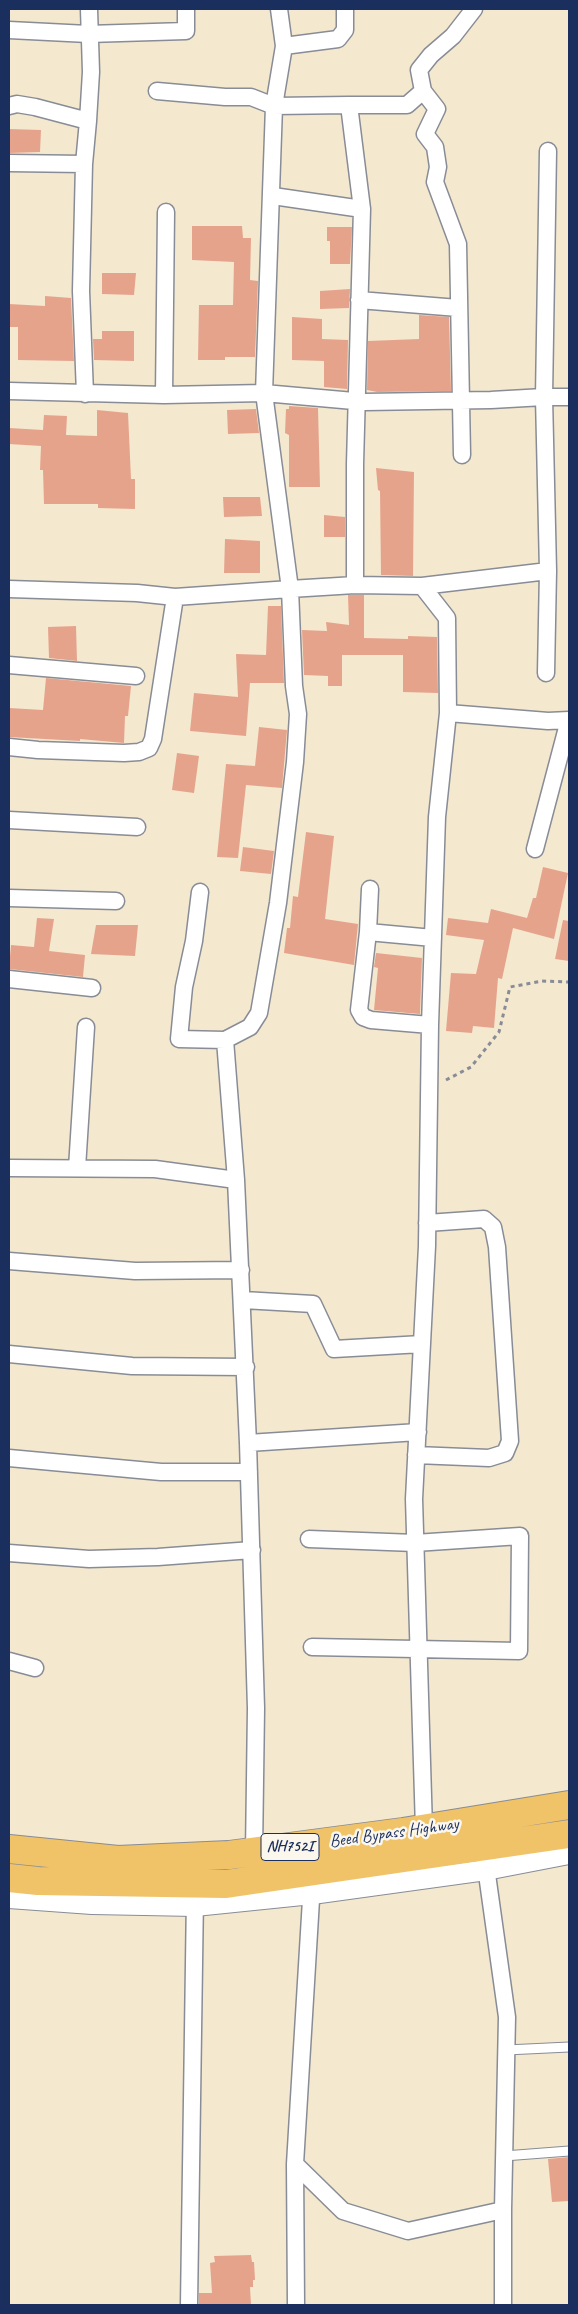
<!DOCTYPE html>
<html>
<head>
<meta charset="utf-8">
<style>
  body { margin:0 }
  #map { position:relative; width:578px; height:2314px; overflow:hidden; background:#f4e8cf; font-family:Caveat,sans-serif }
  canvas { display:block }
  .frame { position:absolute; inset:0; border:10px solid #1b2f5e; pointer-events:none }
</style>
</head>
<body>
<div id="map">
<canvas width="578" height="2314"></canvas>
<div class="frame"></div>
</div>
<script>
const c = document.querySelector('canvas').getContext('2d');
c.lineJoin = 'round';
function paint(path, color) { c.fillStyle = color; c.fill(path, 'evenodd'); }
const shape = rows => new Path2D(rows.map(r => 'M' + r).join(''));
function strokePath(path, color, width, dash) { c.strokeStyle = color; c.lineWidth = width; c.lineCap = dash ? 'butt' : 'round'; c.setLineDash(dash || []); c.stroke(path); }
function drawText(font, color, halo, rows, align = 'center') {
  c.font = font + ' Caveat,sans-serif'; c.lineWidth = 5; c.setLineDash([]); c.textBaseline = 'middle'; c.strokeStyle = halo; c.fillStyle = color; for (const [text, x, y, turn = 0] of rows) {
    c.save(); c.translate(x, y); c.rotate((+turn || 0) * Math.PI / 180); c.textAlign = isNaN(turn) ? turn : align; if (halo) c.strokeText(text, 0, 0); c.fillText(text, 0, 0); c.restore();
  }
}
paint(shape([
  [9,129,41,130,40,152,9,153],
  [192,226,242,226,243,238,251,238,250,280,258,281,255,357,225,357,225,360,198,360,199,305,233,305,234,262,192,260],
  [327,227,352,227,350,264,330,264,330,241,327,241],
  [102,273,136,273,134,295,102,294],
  [350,289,349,308,320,309,320,291],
  [45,296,71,298,74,361,18,360,18,327,9,327,9,304,45,306],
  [419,315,449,317,451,391,377,392,367,390,368,341,419,339],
  [292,317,322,319,322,339,348,340,347,389,324,387,324,361,292,360],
  [102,331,134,331,134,361,94,360,93,339,102,339],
  [289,406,318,408,320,487,289,487,289,435,285,433,286,409,289,409],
  [256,409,259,433,228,434,227,410],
  [97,410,128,413,131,479,135,479,135,509,98,508,98,504,44,504,43,470,40,470,41,446,9,444,9,428,43,430,44,415,67,416,66,435,97,436],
  [376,468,414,472,413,576,381,575,380,491,378,490],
  [223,497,260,497,262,516,224,517],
  [324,515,345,517,345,537,324,537],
  [225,539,260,541,260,573,224,573],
  [348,595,364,595,364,638,408,639,408,636,437,637,438,693,403,692,403,655,342,655,342,686,328,686,328,676,304,675,302,630,327,631,326,622,349,625],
  [268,606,281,606,284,683,250,683,246,736,190,731,194,693,238,697,236,654,266,655],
  [76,626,77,661,49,658,48,627],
  [46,678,131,686,128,716,125,716,124,743,80,739,80,741,9,737,9,708,43,710],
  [259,727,287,730,282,788,246,785,238,858,217,857,226,764,255,766],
  [177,753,199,756,194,793,172,790],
  [306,832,334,836,325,919,358,924,354,965,284,953,287,928,290,928,293,896,298,897],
  [243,847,274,851,271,874,240,871],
  [543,867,568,873,554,939,513,928,502,979,498,978,494,1028,473,1026,472,1033,446,1031,451,973,476,974,484,940,446,935,448,918,488,923,491,909,527,918,533,898,536,898],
  [37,918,54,919,49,951,85,955,83,977,9,969,11,945,34,947],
  [563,920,569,921,569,961,555,959],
  [96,925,138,925,135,956,91,954],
  [376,953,422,958,420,1014,374,1010,378,968,374,967],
  [569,2157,569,2201,552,2202,548,2159],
  [251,2255,252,2262,254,2262,255,2280,253,2280,253,2287,250,2287,251,2305,199,2305,199,2293,212,2293,210,2263,215,2262,214,2256]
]), '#e6a38c');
const service = shape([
  [506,2050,569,2047],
  [504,2156,569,2151]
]);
const minor = shape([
  [279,9,284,46],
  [345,9,345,30,338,39,284,46,274,106,349,105,362,209,355,464,355,585],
  [9,30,88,34,186,31,186,9],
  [157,91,225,97,251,97,274,106,264,393,290,589,355,585,422,586,548,571],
  [423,91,437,109,425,134,435,147,438,167,435,182,458,244,462,455],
  [349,105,407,105,423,91,419,70,431,55,453,36,474,9],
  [9,106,17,104,35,107,88,121,84,164,81,291,85,394],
  [88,121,91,72,89,9],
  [548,151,544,397,569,397],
  [9,163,84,164],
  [273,196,362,209],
  [359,300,458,308],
  [9,391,164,395,264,393,365,402,491,400,544,397,548,571,546,673],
  [164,395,166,212],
  [422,586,447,618,448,713,437,817,430,1025,427,1246,414,1499,424,1829],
  [9,589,137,593,175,597,290,589,294,686,298,714,295,762,278,903,259,1013,250,1027,225,1040],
  [9,665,136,676],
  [448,713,548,721,569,720],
  [9,747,38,750,124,753,139,752,149,748,153,739,175,597],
  [9,820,137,827],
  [535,849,569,720],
  [370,889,368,932,359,1010,363,1017,371,1020,430,1025],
  [200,892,194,941,184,987,179,1039,225,1040,236,1180,248,1443,256,1708,254,1852],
  [9,898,116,901],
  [368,932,433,938],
  [9,979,92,988],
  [9,1168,155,1169,236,1180],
  [77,1168,86,1027],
  [9,1261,135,1271,241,1270],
  [243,1300,313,1304,334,1349,422,1344],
  [9,1354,132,1366,246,1367],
  [248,1443,418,1432],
  [416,1455,489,1458,505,1453,510,1441,497,1247,493,1227,484,1219,427,1223],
  [9,1458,161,1472,249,1472],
  [309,1539,415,1543,520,1536,519,1651,312,1647],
  [9,1553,89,1559,158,1557,252,1550],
  [9,1661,35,1668],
  [312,1883,295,2164,343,2211,408,2231,503,2210,507,2017,485,1860],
  [295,2164,296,2305],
  [189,2305,195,1895],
  [503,2305,503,2210]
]);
const tertiary = shape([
  [9,1898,92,1904,195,1906,312,1894,486,1870,569,1854]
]);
const trunk = shape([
  [9,1849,118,1860,229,1855,403,1832,569,1805],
  [9,1878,38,1881,226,1884,569,1834]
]);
strokePath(service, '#888c96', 11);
strokePath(minor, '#888c96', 19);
strokePath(tertiary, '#888c96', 22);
strokePath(trunk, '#888c96', 30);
strokePath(shape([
  [446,1080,471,1067,499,1032,510,987,542,981,569,982]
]), '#888c96', 3, [4, 4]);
strokePath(service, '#fff', 9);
strokePath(minor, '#fff', 16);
strokePath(tertiary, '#fff', 20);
strokePath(trunk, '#f0c369', 28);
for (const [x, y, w] of [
  [290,1847,58]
]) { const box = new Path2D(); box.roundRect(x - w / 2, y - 13.5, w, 27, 4); c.fillStyle = '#fbf7ec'; c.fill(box); strokePath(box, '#1b2f5e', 1); }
drawText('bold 16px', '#1b2f5e', null, [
  ["NH752I",290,1847]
]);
drawText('18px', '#1b2f5e', '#fbf7ec', [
  ["Beed Bypass Highway",394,1833,-8]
]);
</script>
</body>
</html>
